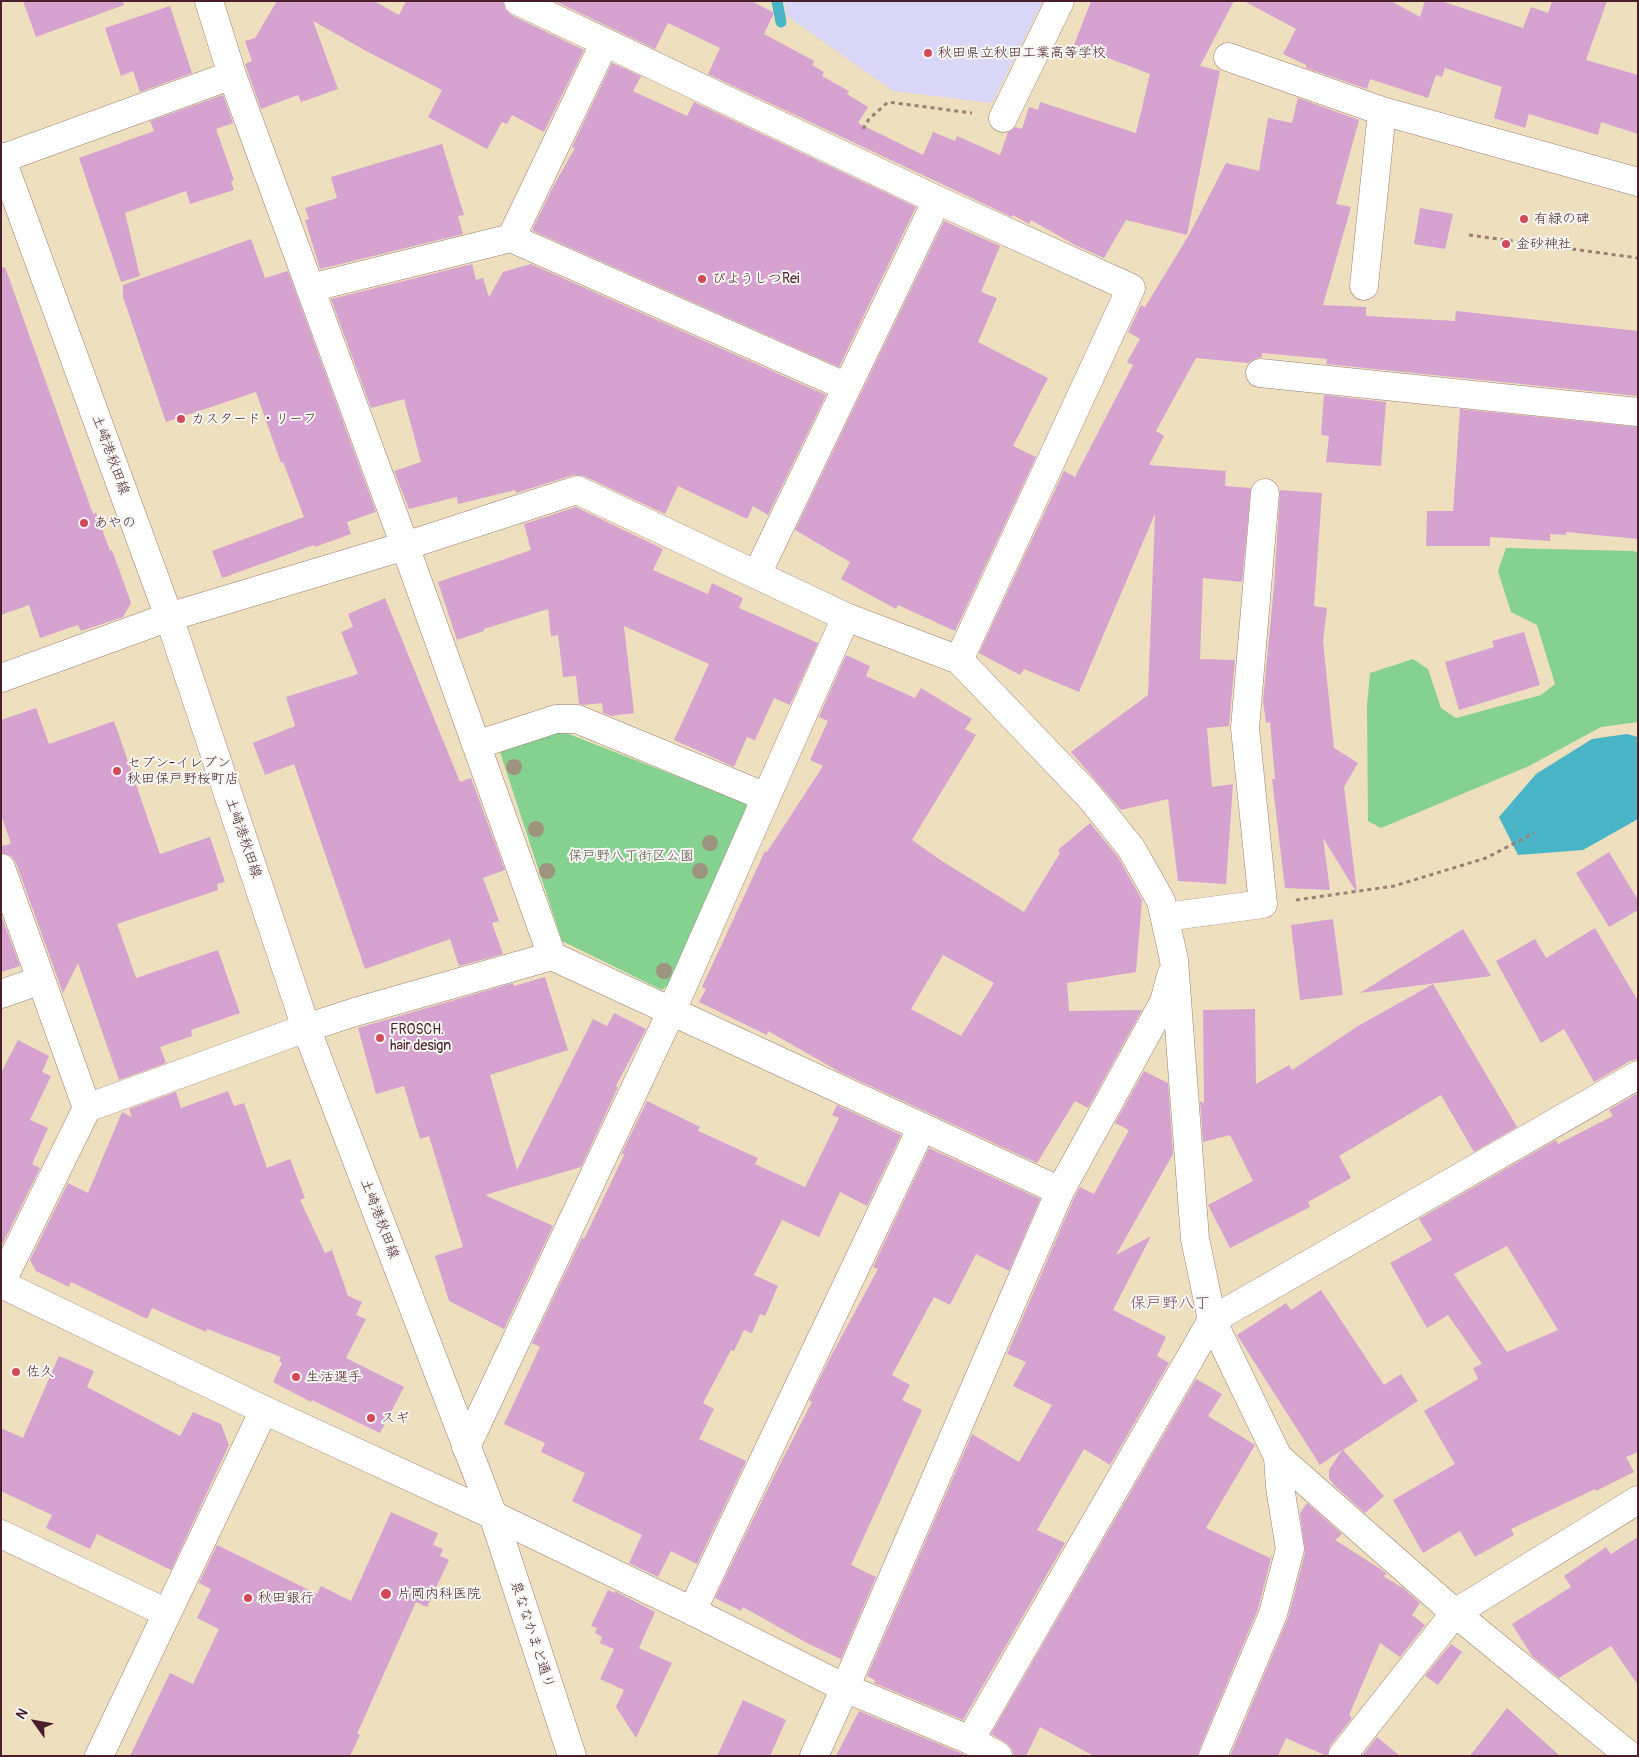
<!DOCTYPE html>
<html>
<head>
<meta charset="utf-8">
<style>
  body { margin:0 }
  #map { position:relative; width:1639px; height:1757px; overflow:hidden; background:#eedfbe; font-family:Pangolin,sans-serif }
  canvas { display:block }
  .frame { position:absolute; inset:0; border:2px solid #4a1f2b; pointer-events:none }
  .north { position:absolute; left:10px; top:1697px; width:50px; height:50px; -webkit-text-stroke:4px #f6f6f2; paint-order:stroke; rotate:302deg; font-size:14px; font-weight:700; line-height:20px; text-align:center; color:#4a1f2b }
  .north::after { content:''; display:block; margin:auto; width:18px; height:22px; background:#4a1f2b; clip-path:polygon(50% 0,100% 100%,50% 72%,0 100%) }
</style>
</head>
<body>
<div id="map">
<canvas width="1639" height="1757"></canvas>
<div class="frame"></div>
<div class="north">N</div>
</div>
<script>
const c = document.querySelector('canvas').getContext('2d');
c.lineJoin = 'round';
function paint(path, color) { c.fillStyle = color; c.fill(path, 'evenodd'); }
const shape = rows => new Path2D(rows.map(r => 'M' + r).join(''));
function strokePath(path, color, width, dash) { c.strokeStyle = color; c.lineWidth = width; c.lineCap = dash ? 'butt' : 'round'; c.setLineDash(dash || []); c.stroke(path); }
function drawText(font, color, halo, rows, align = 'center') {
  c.font = font + ' Pangolin,"Klee One",sans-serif'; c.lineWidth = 4; c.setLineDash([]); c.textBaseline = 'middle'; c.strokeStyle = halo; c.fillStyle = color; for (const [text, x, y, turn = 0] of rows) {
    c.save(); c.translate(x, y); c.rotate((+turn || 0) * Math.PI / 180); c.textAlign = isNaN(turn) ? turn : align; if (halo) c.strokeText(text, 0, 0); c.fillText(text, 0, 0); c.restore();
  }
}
paint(shape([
  [784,1,1043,1,992,103,893,91,787,16]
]), '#dad6f7');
paint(shape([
  [1506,548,1634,551,1638,553,1638,722,1601,727,1529,766,1381,828,1368,821,1367,706,1370,673,1413,659,1428,669,1441,708,1456,718,1541,695,1555,684,1537,625,1511,612,1498,571],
  [561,731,745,803,750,813,674,979,662,990,562,941,500,752]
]), '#84d190');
paint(shape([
  [1627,734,1638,737,1638,819,1583,850,1518,855,1499,817,1536,774,1592,739]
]), '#49b5c6');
strokePath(shape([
  [777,1,781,22]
]), '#49b5c6', 11);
paint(shape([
  [23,1,123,1,124,5,36,37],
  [277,1,374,1,399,15,406,1,503,1,505,9,511,15,584,50,544,132,512,115,507,124,502,122,487,149,428,117,442,90,368,52,313,21,338,89,301,102,298,95,261,109,245,64,252,61,245,41,255,38],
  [555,1,752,1,774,13,764,34,814,61,812,65,824,72,822,76,849,91,847,94,868,107,858,123,923,155,933,132,955,141,957,136,1000,155,1008,132,1015,127,1022,129,1029,107,1038,110,1040,102,1136,133,1150,74,1074,45,1091,1,1234,1,1200,66,1220,71,1187,235,1126,220,1104,258,1073,244,1031,220,1029,224,1013,215,1012,217,708,74,720,48,668,23,655,49],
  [1244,1,1391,1,1420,17,1425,1,1441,1,1523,28,1531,7,1548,13,1552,1,1607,1,1586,60,1638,75,1638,134,1601,122,1598,135,1529,114,1525,128,1494,118,1502,87,1445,68,1442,77,1436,75,1428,98,1370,79,1367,89,1306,68,1306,65,1283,54,1296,29],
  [170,6,192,73,140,92,133,71,121,76,105,28],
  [612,63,641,76,633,91,687,116,694,102,916,207,839,367,533,231,533,228,554,185,575,148,572,147],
  [223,95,233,123,216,129,234,180,231,181,234,190,190,204,186,191,125,213,140,276,121,282,79,158,154,131,150,121],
  [1298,98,1359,120,1336,204,1351,207,1323,305,1366,307,1366,316,1455,321,1456,311,1638,331,1638,396,1326,364,1327,359,1262,353,1262,357,1254,359,1248,363,1196,358,1156,431,1164,436,1149,465,1226,471,1225,486,1251,488,1242,582,1203,578,1200,659,1235,660,1229,726,1207,728,1212,787,1233,784,1226,884,1178,881,1168,799,1121,810,1071,752,1148,695,1155,514,1079,692,1024,669,1020,675,979,653,1064,471,1075,477,1133,365,1127,362,1140,339,1128,332,1141,305,1145,307,1189,235,1226,163,1259,171,1268,118,1292,123],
  [442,144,464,215,458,216,463,234,320,269,305,220,309,219,305,208,337,198,331,177],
  [1420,208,1453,214,1445,249,1414,244],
  [944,221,1000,246,981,292,997,298,978,342,1048,378,1013,446,1036,457,955,631,898,605,896,609,841,579,850,562,795,530],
  [251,239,265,278,288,271,376,512,347,522,351,534,315,547,314,545,222,578,212,551,304,517,283,462,281,463,256,392,166,422,123,297,123,285],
  [472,264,476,280,483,278,489,297,503,272,531,264,826,395,768,515,753,506,747,519,678,486,665,514,584,476,573,475,516,493,515,490,458,504,457,497,409,509,394,471,421,462,404,399,371,408,331,299],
  [5,267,93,514,96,513,110,551,112,550,131,603,123,617,81,631,78,625,40,638,29,605,1,615,1,268],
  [1324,395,1386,402,1381,466,1326,462,1329,436,1321,435],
  [1460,409,1638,427,1638,539,1566,532,1566,535,1550,534,1550,541,1490,537,1490,546,1426,546,1427,511,1453,511],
  [1280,490,1322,493,1314,606,1327,608,1323,641,1334,748,1358,763,1344,787,1357,893,1323,838,1330,890,1285,888,1272,779,1275,779,1270,722,1266,723,1263,701,1274,586],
  [576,507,663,549,653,570,708,594,712,583,743,598,739,608,818,643,790,705,774,698,755,740,747,737,734,767,674,740,709,664,624,626,634,713,612,716,603,713,602,703,583,705,579,704,576,676,563,677,558,635,551,636,548,609,484,629,484,631,457,640,438,582,531,550,524,524],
  [385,598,460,782,471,778,505,870,483,878,499,921,492,923,503,954,459,966,450,939,365,969,294,764,265,775,253,743,295,726,286,697,358,674,341,632,353,627,348,614],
  [1524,632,1540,685,1459,710,1445,662,1494,647,1492,641],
  [846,655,870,666,866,676,915,698,921,688,972,719,965,729,976,735,912,840,942,861,1024,912,1060,853,1058,850,1090,823,1118,857,1142,900,1136,972,1067,983,1069,1011,1142,1010,1088,1108,1075,1101,1037,1163,840,1072,768,1031,767,1035,699,1002,706,989,702,987,765,851,767,852,823,766,810,760,828,721,819,717],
  [943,955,994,983,961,1036,911,1009],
  [36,708,49,744,114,721,160,854,210,837,225,882,217,884,218,890,117,924,136,978,218,950,240,1013,191,1030,192,1036,160,1047,166,1063,119,1080,78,963,63,993,16,863,11,856,1,853,1,846,11,844,1,815,1,720],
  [1609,852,1638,900,1638,910,1609,927,1576,873],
  [1,915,20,966,1,972],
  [1333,919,1343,995,1300,1000,1291,925],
  [1595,928,1638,1001,1638,1059,1630,1061,1594,1082,1564,1029,1541,1043,1496,961,1535,939,1546,958],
  [1463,929,1491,976,1360,993],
  [545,977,568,1050,490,1075,517,1170,593,1019,607,1026,614,1013,646,1029,616,1086,618,1087,581,1167,485,1195,553,1226,504,1329,449,1301,435,1256,463,1247,429,1136,420,1139,404,1086,376,1094,358,1028,513,983,514,986],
  [1433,984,1517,1127,1474,1152,1441,1095,1339,1156,1351,1178,1308,1202,1310,1207,1230,1248,1208,1205,1253,1181,1230,1135,1203,1142,1200,1101,1204,1103,1203,1010,1255,1009,1256,1084,1289,1065,1292,1070,1358,1026],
  [18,1040,49,1056,42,1072,51,1076,30,1120,48,1128,32,1164,40,1168,1,1247,1,1073],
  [1144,1071,1168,1083,1173,1154,1116,1255,1151,1236,1113,1310,1166,1337,1157,1356,1169,1363,1110,1465,1084,1449,1037,1530,1065,1543,963,1720,874,1683,875,1680,867,1676,972,1434,1019,1462,1052,1405,1013,1386,1026,1362,1007,1354,1074,1198,1080,1187,1094,1194,1129,1130,1115,1123],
  [228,1091,234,1106,244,1103,267,1168,290,1159,305,1198,300,1200,325,1253,332,1250,348,1296,362,1302,356,1315,366,1319,346,1358,404,1387,380,1433,312,1400,311,1402,273,1382,282,1363,279,1361,281,1357,207,1329,206,1332,152,1308,147,1319,71,1282,69,1287,36,1271,30,1260,68,1183,88,1193,122,1112,132,1117,129,1109,176,1092,181,1108],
  [1638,1093,1638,1452,1626,1457,1634,1472,1596,1491,1595,1489,1511,1529,1514,1535,1475,1557,1460,1531,1423,1553,1393,1500,1455,1464,1424,1411,1478,1379,1473,1368,1482,1364,1448,1315,1427,1328,1390,1263,1432,1240,1419,1219,1556,1140,1558,1144,1613,1116,1609,1110],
  [1507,1246,1558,1330,1507,1352,1454,1274],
  [647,1101,700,1127,698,1131,758,1158,755,1164,805,1187,839,1118,832,1115,837,1105,901,1135,867,1206,840,1192,819,1237,782,1220,754,1275,778,1286,765,1316,760,1314,752,1333,744,1330,734,1351,731,1350,703,1403,714,1409,699,1439,746,1461,697,1564,671,1551,658,1577,629,1563,642,1535,572,1501,585,1473,541,1452,545,1443,504,1424,540,1347,532,1343,582,1238,584,1239,625,1153,621,1155],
  [929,1148,1040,1199,1009,1271,976,1254,950,1305,934,1297,892,1375,910,1385,902,1400,922,1410,851,1565,876,1577,841,1659,807,1643,743,1607,741,1611,715,1598,775,1474,812,1402,809,1400,830,1358,878,1269,873,1267],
  [1321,1290,1384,1385,1401,1374,1418,1401,1343,1450,1384,1496,1365,1513,1334,1485,1329,1478,1329,1470,1342,1450,1320,1465,1237,1335,1286,1303,1291,1310],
  [59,1356,94,1371,87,1387,180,1436,193,1412,221,1424,229,1445,171,1570,97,1534,90,1549,46,1528,52,1515,1,1491,1,1428,23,1438],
  [1196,1379,1222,1394,1208,1416,1255,1445,1206,1528,1270,1558,1272,1555,1258,1609,1199,1750,1198,1756,1094,1756,1040,1727,1026,1756,1014,1756,1012,1749,1006,1743,991,1734],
  [1307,1503,1342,1534,1335,1540,1382,1570,1387,1574,1383,1576,1403,1588,1420,1603,1412,1615,1425,1625,1400,1657,1380,1643,1349,1715,1352,1718,1330,1746,1327,1756,1286,1738,1278,1756,1230,1756,1288,1618,1305,1553,1300,1513],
  [391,1512,438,1533,433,1545,443,1549,440,1556,449,1560,427,1607,416,1602,357,1734,360,1735,350,1756,130,1756,170,1673,193,1684,219,1629,197,1618,211,1589,199,1583,217,1545,317,1594,321,1586,351,1601],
  [1638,1537,1638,1685,1611,1646,1559,1678,1532,1656,1512,1624,1571,1587,1564,1576,1606,1547,1611,1554],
  [608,1590,615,1593,615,1591,655,1612,639,1648,672,1663,636,1738,616,1707,624,1690,600,1679,614,1649,600,1643,602,1637,595,1633,597,1628,591,1626],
  [1451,1644,1462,1652,1438,1685,1425,1676],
  [743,1700,786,1720,770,1756,717,1756],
  [1507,1708,1560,1756,1470,1756],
  [859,1711,963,1754,966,1756,836,1756],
  [1377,1737,1400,1756,1362,1756]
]), '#d6a3d1');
const minor = shape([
  [209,1,232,75,405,546,552,956],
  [518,1,937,200,1131,288,959,660],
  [1228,57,1382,111,1638,182],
  [1003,118,1060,1],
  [1,159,232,75],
  [511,238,605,42],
  [1364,286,1382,111],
  [310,288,511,238,847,387],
  [1260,373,1638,412],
  [757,574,937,200],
  [1,678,169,617,405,546,577,490,846,617,959,660,1090,797,1131,848,1161,901,1174,960,1195,1239,1212,1320,1278,1457,1455,1613,1630,1756],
  [476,745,556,719,577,719,766,797],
  [1,868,87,1108],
  [1165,917,1263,904,1245,728,1265,493],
  [1,994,41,980],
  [1,1283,87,1108,306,1028,355,1012,552,956,1060,1191],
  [466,1447,672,1010,846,617],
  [493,1515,692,1611,845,1688,970,1740,998,1756],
  [1,1534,167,1613],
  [692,1611,922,1127],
  [970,1740,1212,1320,1638,1075],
  [99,1756,264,1410],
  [814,1756,845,1688,1060,1191,1164,1002,1171,976],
  [1213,1756,1273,1614,1290,1549,1280,1487,1278,1457],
  [1342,1756,1455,1613,1638,1500]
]);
const tertiary = shape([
  [1,1284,264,1410,493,1515]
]);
const secondary = shape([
  [1,157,169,617,306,1028,493,1515,572,1756]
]);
strokePath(minor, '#9c7f74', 29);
strokePath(tertiary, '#9c7f74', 29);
strokePath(secondary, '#9c7f74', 29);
strokePath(shape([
  [863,129,869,119,888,102,972,113],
  [1469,235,1638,258],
  [1296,900,1394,886,1486,858,1534,833]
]), '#9c7f74', 3, [4, 4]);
strokePath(minor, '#fff', 28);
strokePath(tertiary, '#fff', 28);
strokePath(secondary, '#fff', 28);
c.fillStyle = '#9d937e';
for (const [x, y] of [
  [514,767],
  [536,829],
  [710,843],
  [547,871],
  [700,871],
  [664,971]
]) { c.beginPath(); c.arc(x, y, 8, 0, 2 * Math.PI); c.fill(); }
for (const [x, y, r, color] of [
  [928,53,5,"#d1495b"],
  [1524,219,5,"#d1495b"],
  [1506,244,5,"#d1495b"],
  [702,279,5,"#d1495b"],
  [181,419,5,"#d1495b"],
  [84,523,5,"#d1495b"],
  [117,771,5,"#d1495b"],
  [380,1038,5,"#d1495b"],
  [16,1372,5,"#d1495b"],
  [296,1377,5,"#d1495b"],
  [371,1418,5,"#d1495b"],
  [386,1594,6,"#d1495b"],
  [248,1598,5,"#d1495b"]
]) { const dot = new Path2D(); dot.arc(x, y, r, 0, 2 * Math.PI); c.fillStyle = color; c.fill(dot); strokePath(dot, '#f6f6f2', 2); }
drawText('14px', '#4a1f2b', '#f6f6f2', [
  ["秋田県立秋田工業高等学校",938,53],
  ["有緑の碑",1534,219],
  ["金砂神社",1516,244],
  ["びようしつRei",712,279],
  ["カスタード・リーフ",191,419],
  ["あやの",94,523],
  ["セブン-イレブン",127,763],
  ["秋田保戸野桜町店",127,779],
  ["FROSCH.",390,1030],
  ["hair design",390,1046],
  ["佐久",26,1372],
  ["生活選手",306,1377],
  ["スギ",381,1418],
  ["片岡内科医院",397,1594],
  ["秋田銀行",258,1598]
], 'left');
drawText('14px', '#4a1f2b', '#f6f6f2', [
  ["土崎港秋田線",110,455,70],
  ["土崎港秋田線",243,838,71],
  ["土崎港秋田線",379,1219,69],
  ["泉ななかまど通り",532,1635,72]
]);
drawText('14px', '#5b5449', '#f6f6f2', [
  ["保戸野八丁街区公園",631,856]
]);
drawText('16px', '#7b4d65', '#f6f6f2', [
  ["保戸野八丁",1170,1304]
]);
</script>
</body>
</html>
